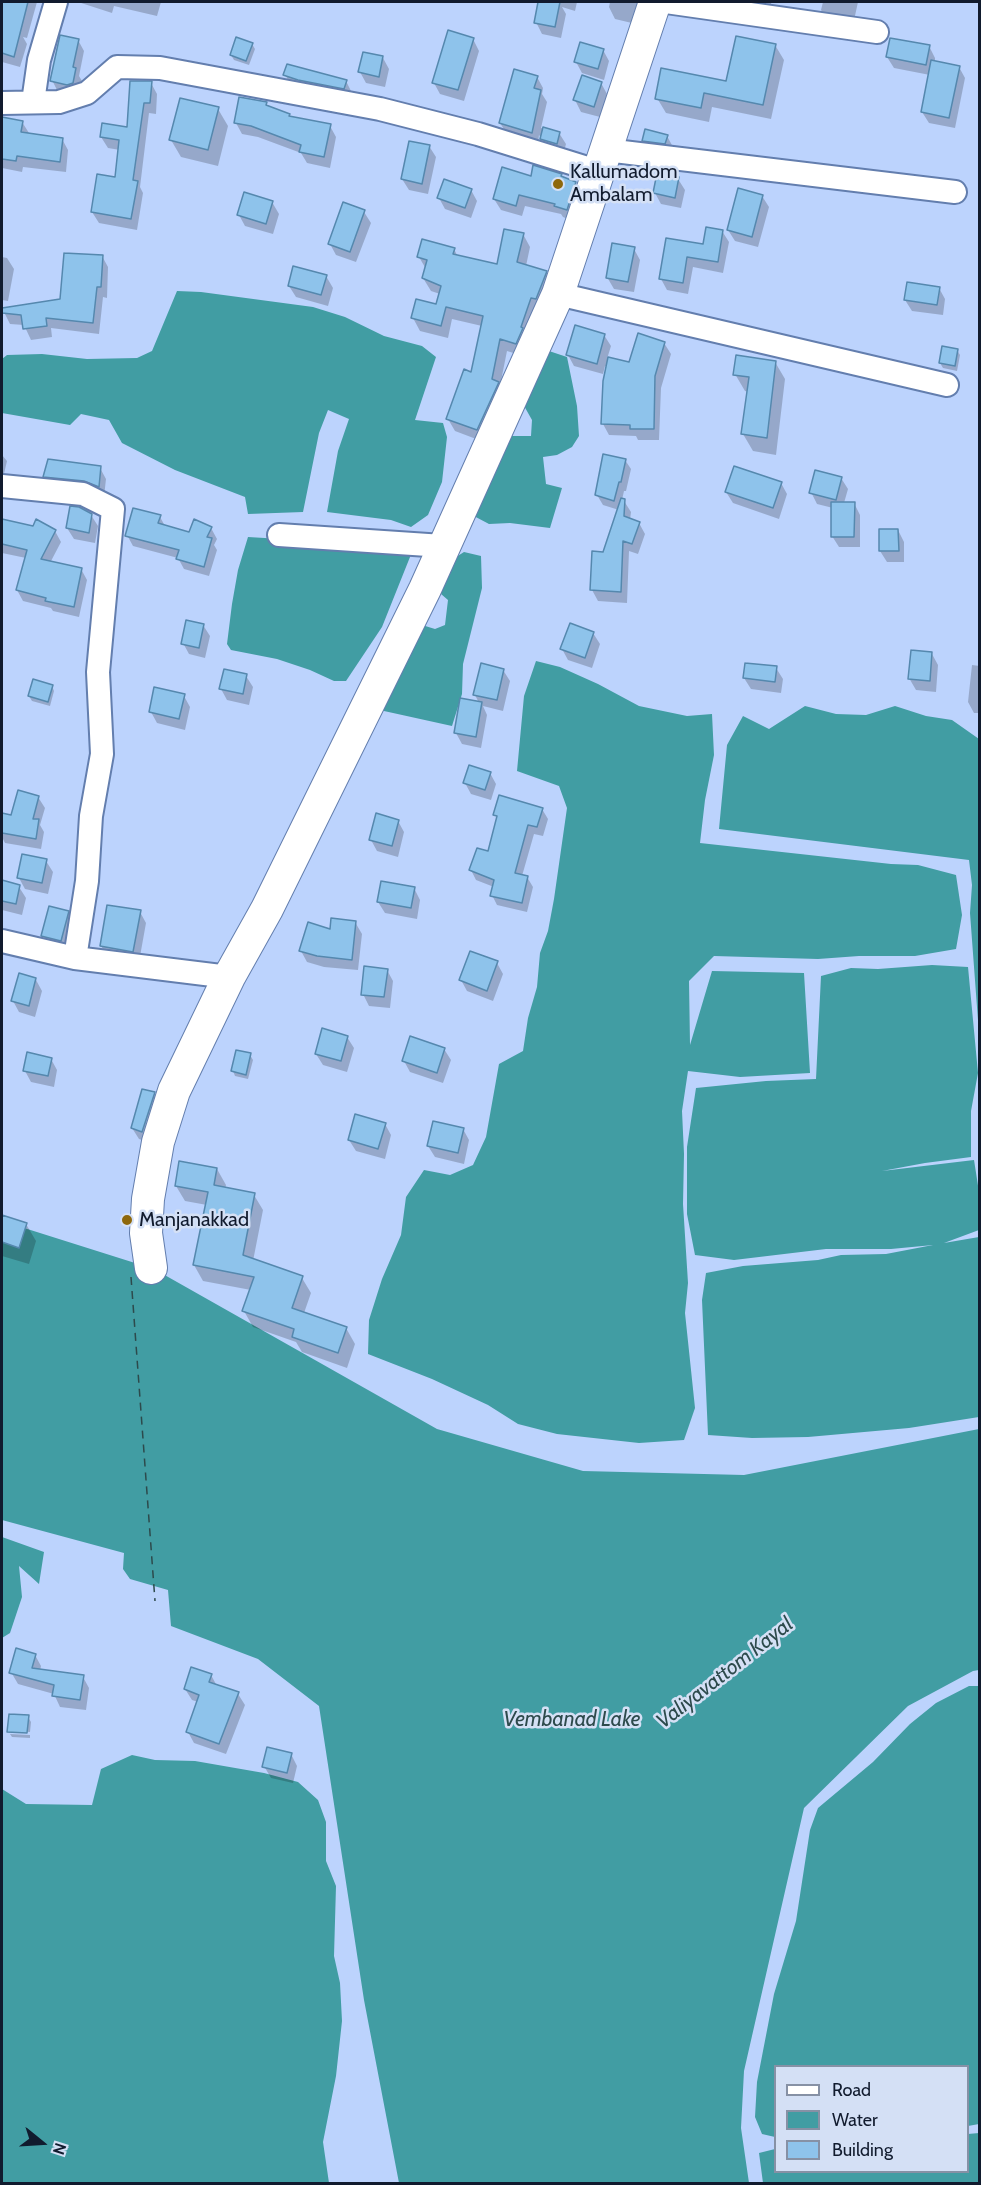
<!DOCTYPE html>
<html>
<head>
<meta charset="utf-8">
<style>
  body { margin:0 }
  #map { position:relative; width:981px; height:2185px; overflow:hidden; background:#bcd3fd; font-family:Cabin,sans-serif }
  canvas { display:block }
  .frame { position:absolute; inset:0; border:3px solid #111b2e; pointer-events:none }
  .legend { position:absolute; left:774px; top:2065px; width:195px; height:108px; box-sizing:border-box; background:#d4e0f5; border:2px solid #8691a5; margin:0; padding:8px 10px; list-style:none; font-size:18px; color:#111b2e }
  .legend li { display:flex; align-items:center; gap:12px; height:30px }
  .legend b { width:30px; border:2px solid #8691a5 }
  .north { position:absolute; left:12px; top:2113px; width:60px; height:60px; -webkit-text-stroke:4px #d4e0f5; paint-order:stroke; rotate:108deg; font-size:16px; font-weight:700; line-height:24px; text-align:center; color:#111b2e }
  .north::after { content:''; display:block; margin:auto; width:21px; height:27px; background:#111b2e; clip-path:polygon(50% 0,100% 100%,50% 72%,0 100%) }
</style>
</head>
<body>
<div id="map">
<canvas width="981" height="2185"></canvas>
<div class="frame"></div>
<ul class="legend">
<li><b style="height:8px;background:#fff"></b>Road</li>
<li><b style="height:16px;background:#419da3"></b>Water</li>
<li><b style="height:16px;background:#8ec3eb"></b>Building</li>
</ul>
<div class="north">N</div>
</div>
<script>
const c = document.querySelector('canvas').getContext('2d');
c.lineJoin = 'round';
function paint(path, color) { c.fillStyle = color; c.fill(path, 'evenodd'); }
const shape = rows => new Path2D(rows.map(r => 'M' + r).join(''));
function strokePath(path, color, width, dash) { c.strokeStyle = color; c.lineWidth = width; c.lineCap = dash ? 'butt' : 'round'; c.setLineDash(dash || []); c.stroke(path); }
function drawText(font, color, halo, rows, align = 'center') {
  c.font = font + ' Cabin,sans-serif'; c.lineWidth = 5; c.setLineDash([]); c.textBaseline = 'middle'; c.strokeStyle = halo; c.fillStyle = color; for (const [text, x, y, turn = 0] of rows) {
    c.save(); c.translate(x, y); c.rotate((+turn || 0) * Math.PI / 180); c.textAlign = isNaN(turn) ? turn : align; if (halo) c.strokeText(text, 0, 0); c.fillText(text, 0, 0); c.restore();
  }
}
paint(shape([
  [177,291,201,292,313,307,345,317,384,336,422,346,436,357,415,420,443,423,447,437,442,482,428,515,411,527,391,520,327,512,338,451,349,419,328,410,319,433,303,512,248,514,245,497,175,470,122,443,109,420,81,414,70,425,2,413,2,359,7,355,42,354,87,359,137,358,152,351],
  [549,351,567,357,577,406,579,436,572,447,557,455,543,457,546,484,562,488,550,528,510,523,489,524,472,515,512,436,531,436,532,420,523,404],
  [248,537,414,547,382,627,346,681,334,681,310,670,277,659,231,650,227,644,232,604,238,570],
  [464,552,481,556,482,588,463,664,462,694,452,726,384,711,381,700,422,625,435,629,445,625,448,600,441,594,453,559],
  [536,661,560,667,598,684,639,706,687,716,712,714,714,755,705,800,700,843,891,864,918,865,956,875,962,915,956,949,915,956,859,956,818,959,714,956,689,981,690,1045,712,971,804,973,810,1073,740,1077,688,1071,682,1111,684,1154,683,1204,688,1283,685,1313,695,1408,684,1440,639,1443,557,1434,518,1424,488,1405,432,1379,368,1354,369,1320,382,1279,401,1235,406,1197,424,1170,450,1175,473,1165,486,1137,499,1064,523,1051,528,1018,537,987,540,953,548,931,554,899,567,808,559,786,517,771,524,696],
  [805,706,836,714,866,715,895,706,926,716,952,720,979,739,979,1034,970,913,972,885,969,860,719,829,727,745,743,716,769,729],
  [932,965,968,967,978,1073,971,1111,971,1157,925,1163,882,1171,974,1160,979,1192,979,1230,944,1243,979,1237,979,1417,909,1428,808,1437,752,1438,708,1435,702,1300,706,1273,743,1266,818,1260,841,1255,886,1254,933,1245,891,1249,826,1249,734,1260,695,1255,687,1214,687,1147,696,1088,766,1081,816,1079,821,976,851,968,878,969],
  [2,1221,154,1269,437,1429,583,1471,744,1475,979,1429,979,1670,973,1671,908,1706,804,1808,744,2071,741,2128,749,2183,399,2183,364,2000,319,1706,258,1659,171,1626,168,1590,130,1579,123,1569,124,1553,2,1520],
  [2,1537,44,1552,39,1584,19,1566,22,1597,10,1633,2,1638],
  [969,1686,980,1686,979,2124,968,2126,968,2066,776,2066,775,2137,762,2134,755,2117,757,2082,774,1994,796,1921,810,1830,818,1808,873,1762,910,1724,936,1703],
  [132,1755,155,1760,195,1761,264,1773,298,1782,318,1800,326,1822,326,1861,336,1886,334,1956,340,1983,342,2021,336,2076,323,2142,329,2183,2,2183,2,1789,26,1804,92,1805,101,1769],
  [979,2133,979,2183,763,2183,759,2153,775,2149,776,2172,968,2172,968,2134]
]), '#419da3');
paint(shape([
  [2,2,37,2,27,38,23,37,27,44,20,67,2,62,2,33,4,32,2,31],
  [78,2,161,2,157,16,114,6,112,13],
  [540,2,577,2,575,11,562,7,566,14,561,38,542,34,536,22],
  [610,2,642,2,636,24,615,19,609,7],
  [756,2,771,2,771,4],
  [823,2,858,2,853,25,828,21,821,10],
  [473,39,479,51,464,101,440,94,434,83],
  [78,40,84,51,79,76,82,81,78,95,58,92,52,80],
  [252,44,255,49,249,65,234,60,231,55],
  [775,45,784,60,771,119,712,107,709,122,666,113,657,98,727,83],
  [929,46,935,58,935,62,959,67,965,78,955,128,929,123,922,112,930,75,894,68,887,57],
  [603,50,609,61,604,80,582,73,576,62],
  [383,58,389,69,385,87,366,83,360,72],
  [285,74,346,81,352,93,291,86],
  [537,77,543,88,542,94,547,102,541,128,559,133,566,144,563,155,548,150,539,135,538,143,507,134,500,123],
  [151,83,157,94,156,114,149,113,140,187,143,193,137,230,99,223,92,212,116,179,120,150,108,148,101,137,129,128],
  [601,83,607,94,600,117,581,112,575,100],
  [266,103,269,108,289,115,291,118,330,126,336,137,330,168,307,163,301,153,258,137,242,134,236,123],
  [218,109,228,126,218,166,181,157,171,140],
  [2,118,22,122,29,133,62,139,68,150,66,172,23,167,22,172,2,168],
  [667,136,673,147,650,152,644,141],
  [429,146,436,157,428,194,409,190,402,179],
  [561,176,562,178,575,183,582,194,573,221,563,217,561,214,525,206,522,216,501,210,494,199,532,177],
  [678,179,685,190,681,208,661,204,655,193],
  [471,190,477,201,471,218,445,209,439,198],
  [762,196,769,207,758,247,735,241,728,230],
  [272,202,279,214,273,234,245,226,239,215],
  [364,212,371,223,356,262,336,255,330,244],
  [722,231,729,242,723,273,693,267,688,294,667,290,661,279,667,239,704,245],
  [523,234,530,247,526,266,546,272,553,285,523,356,507,351,500,386,484,442,455,431,448,419,473,374,482,326,452,319,448,338,420,331,413,318,437,306,440,294,431,291,423,278,426,269,419,257,454,249,458,257,498,265],
  [634,249,640,260,634,292,614,289,607,277],
  [102,256,108,267,107,298,103,297,99,334,51,328,52,337,31,340,24,325,10,324,4,312,62,300],
  [2,257,7,258,14,269,8,301,2,300],
  [326,276,333,288,328,306,296,297,289,286],
  [939,288,945,299,943,315,912,311,905,300],
  [604,335,611,346,607,359,630,364,664,343,671,354,661,388,659,440,638,440,636,436,609,435,603,424,608,367,605,366,603,374,574,366,568,355],
  [957,350,960,355,957,371,943,368,940,363],
  [775,362,785,379,776,455,753,451,743,434,749,392,745,391,735,374],
  [2,455,7,461,3,478,2,479],
  [625,460,631,469,626,491,624,491,622,500,624,501,631,512,630,520,639,523,645,534,638,554,629,551,627,603,598,601,592,590,619,510,603,505,597,495],
  [100,468,106,479,104,497,51,487,45,476],
  [841,478,848,489,844,503,854,503,860,515,860,547,839,547,832,536,833,508,817,504,811,492],
  [781,483,787,494,779,519,733,503,726,492],
  [91,515,98,526,95,543,74,539,67,528],
  [160,517,165,526,190,533,211,528,217,539,214,545,217,550,209,576,184,569,178,558,133,546,127,535],
  [2,521,55,531,61,542,50,563,81,569,87,580,79,617,53,611,51,608,23,601,17,590,26,558,2,553],
  [898,530,904,542,904,562,887,562,880,551],
  [203,625,210,636,205,658,189,654,183,643],
  [593,633,600,644,592,668,568,660,562,649],
  [932,654,938,665,936,692,916,690,909,678],
  [972,665,980,666,980,713,974,713,968,702],
  [776,668,783,679,781,693,751,689,744,678],
  [503,670,510,681,503,711,483,706,487,715,481,748,462,744,456,733,479,703,475,695],
  [246,676,253,687,249,705,227,700,221,689],
  [52,686,54,691,50,706,32,701,29,696],
  [184,696,190,707,185,730,157,723,151,712],
  [490,773,496,784,491,800,471,794,465,783],
  [38,797,45,808,40,825,44,832,41,849,5,843,2,837,2,815,12,817],
  [542,809,548,819,543,836,534,834,522,876,527,877,533,887,527,912,497,905,492,895,494,887,476,880,471,870,489,853,498,819,495,815],
  [398,821,404,832,398,857,377,851,371,840],
  [46,861,53,872,48,894,25,889,19,878],
  [2,882,19,887,26,898,22,915,2,910],
  [414,888,420,900,417,919,385,913,378,902],
  [68,912,74,923,67,951,49,947,43,936],
  [140,912,146,923,139,962,108,957,101,946],
  [355,922,362,934,358,970,324,967,307,962,301,951,331,931],
  [497,963,503,974,493,1001,467,991,461,980],
  [387,970,393,981,390,1008,369,1006,363,994],
  [36,980,42,991,35,1017,19,1012,13,1001],
  [347,1037,354,1048,347,1072,323,1065,316,1054],
  [444,1049,451,1060,443,1083,410,1072,404,1061],
  [250,1055,253,1060,248,1079,235,1076,233,1071],
  [51,1059,57,1070,54,1087,31,1082,25,1071],
  [154,1094,160,1105,148,1142,139,1139,132,1128],
  [385,1124,391,1135,385,1159,356,1151,349,1140],
  [463,1129,469,1140,464,1164,435,1157,428,1146],
  [217,1169,226,1185,225,1189,254,1195,263,1210,253,1261,302,1278,311,1293,304,1313,346,1328,355,1344,347,1368,302,1352,296,1342,253,1327,244,1311,251,1290,203,1281,194,1265,207,1205,185,1201,176,1186],
  [2,1217,26,1224,36,1241,29,1264,2,1256],
  [35,1655,41,1666,40,1671,83,1677,89,1688,86,1710,60,1707,54,1694,18,1684,11,1672],
  [211,1675,217,1686,238,1694,245,1705,226,1754,194,1743,188,1732,198,1702,192,1700,185,1689],
  [10,1716,28,1717,31,1722,30,1732,10,1731,10,1733,9,1732],
  [10,1734,30,1735,30,1738,12,1737],
  [291,1754,297,1766,293,1783,271,1778,264,1766]
]), '#0003');
strokePath(shape([
  [131,1277,155,1601]
]), '#2d4a4c', 1.5, [8, 6]);
const building = shape([
  [2,2,28,2,14,57,2,53,2,2],
  [538,2,560,2,555,27,534,23,538,2],
  [448,30,474,38,458,90,432,83,448,30],
  [60,35,79,39,73,67,76,68,73,83,67,85,50,81,60,35],
  [736,36,776,44,763,105,704,93,701,108,655,99,661,68,726,81,736,36],
  [236,37,253,43,246,61,230,55,236,37],
  [890,38,930,45,926,65,886,57,890,38],
  [580,42,604,49,598,69,574,62,580,42],
  [363,52,383,56,379,77,358,72,363,52],
  [931,60,960,66,949,118,921,112,931,60],
  [287,64,347,80,344,89,298,80,283,75,287,64],
  [514,69,538,76,534,88,541,90,532,133,499,123,514,69],
  [582,75,602,82,594,107,573,100,582,75],
  [130,81,152,81,150,103,144,103,133,180,138,181,131,219,91,212,97,174,115,177,119,140,100,137,102,123,127,127,130,81],
  [239,97,267,102,266,105,290,114,289,116,331,124,324,157,299,152,301,145,251,126,234,123,239,97],
  [180,98,219,107,208,150,169,140,180,98],
  [2,117,23,121,21,132,63,138,60,162,17,156,16,161,2,159,2,117],
  [543,127,560,132,557,144,540,139,543,127],
  [645,129,668,135,665,144,642,141,645,129],
  [409,141,430,145,422,184,401,179,409,141],
  [533,165,562,174,561,176,576,182,567,210,554,206,555,204,519,195,516,206,493,199,502,167,531,176,533,165],
  [657,173,679,177,675,198,653,193,657,173],
  [444,179,472,189,465,208,437,198,444,179],
  [738,188,763,195,752,237,727,230,738,188],
  [244,192,273,201,266,224,237,215,244,192],
  [343,202,365,210,350,252,328,244,343,202],
  [706,227,723,230,718,262,687,257,683,283,659,279,666,238,703,244,706,227],
  [504,229,524,233,517,262,547,271,536,299,531,298,521,327,523,328,516,344,500,339,492,379,499,382,477,430,446,419,464,369,471,372,483,316,446,307,441,326,411,318,416,299,436,304,441,286,422,278,427,260,417,257,422,239,455,248,453,254,497,264,504,229],
  [612,243,635,247,628,282,606,278,612,243],
  [64,253,103,255,101,287,97,287,93,323,46,318,47,326,23,329,21,315,2,313,2,308,60,299,64,253],
  [293,266,327,275,321,295,288,286,293,266],
  [907,282,940,287,937,305,904,300,907,282],
  [575,325,605,334,597,364,566,355,575,325],
  [638,333,665,342,655,376,654,429,630,429,630,425,601,424,603,381,608,357,629,362,638,333],
  [942,346,958,349,955,366,939,363,942,346],
  [736,355,776,361,767,438,741,434,749,377,733,375,736,355],
  [603,454,626,459,621,482,619,482,614,501,595,495,603,454],
  [48,459,101,466,99,487,84,481,43,477,48,459],
  [734,466,782,482,773,508,725,492,734,466],
  [815,470,842,477,836,500,809,493,815,470],
  [621,498,625,499,624,516,640,522,632,544,623,541,621,592,590,590,592,551,603,552,621,498],
  [831,502,855,502,854,537,831,537,831,502],
  [70,506,79,507,92,514,89,533,66,528,70,506],
  [133,508,161,515,158,523,189,532,194,519,212,527,207,537,212,538,204,567,176,559,179,550,125,536,133,508],
  [2,519,33,526,36,519,56,530,41,559,82,568,74,607,45,601,46,598,16,590,27,550,2,544,2,519],
  [879,529,898,529,899,551,879,551,879,529],
  [186,620,204,624,199,648,181,644,186,620],
  [570,623,594,632,585,658,560,649,570,623],
  [911,650,932,652,930,681,908,679,911,650],
  [481,663,504,669,497,700,473,695,481,663],
  [745,663,777,666,775,682,743,678,745,663],
  [224,669,247,674,243,694,219,689,224,669],
  [33,679,53,685,48,702,28,696,33,679],
  [154,687,185,694,179,719,149,712,154,687],
  [460,698,482,702,476,737,454,733,460,698],
  [469,765,491,772,485,790,463,783,469,765],
  [18,790,39,796,33,819,39,819,36,839,2,833,2,813,11,815,18,790],
  [499,795,543,808,537,827,528,825,515,873,528,876,522,903,490,896,494,880,469,870,477,848,488,851,497,816,493,815,499,795],
  [376,813,399,820,392,846,369,840,376,813],
  [22,854,47,859,42,883,17,878,22,854],
  [2,880,20,885,16,904,2,901,2,880],
  [381,881,415,887,411,908,377,902,381,881],
  [107,905,141,910,133,952,100,946,107,905],
  [49,906,69,911,61,941,41,936,49,906],
  [331,918,356,921,352,960,317,956,299,951,308,922,330,929,331,918],
  [470,951,498,961,487,991,459,980,470,951],
  [364,966,388,969,384,997,361,995,364,966],
  [19,973,36,978,29,1006,11,1001,19,973],
  [322,1028,348,1036,341,1061,315,1054,322,1028],
  [410,1036,445,1048,437,1073,402,1061,410,1036],
  [236,1050,251,1053,246,1075,231,1071,236,1050],
  [27,1052,52,1058,48,1076,23,1071,27,1052],
  [142,1089,155,1092,142,1132,131,1128,142,1089],
  [355,1114,386,1123,378,1149,348,1140,355,1114],
  [433,1121,464,1128,458,1153,427,1146,433,1121],
  [179,1161,217,1168,214,1185,255,1193,243,1255,303,1276,292,1308,347,1327,338,1353,292,1337,294,1329,242,1311,254,1277,193,1265,208,1192,175,1186,179,1161],
  [2,1215,27,1223,19,1248,2,1242,2,1215],
  [16,1648,36,1654,32,1668,84,1675,80,1700,52,1696,54,1685,9,1673,16,1648],
  [191,1667,212,1674,209,1682,239,1692,219,1744,186,1732,199,1695,184,1689,191,1667],
  [9,1714,29,1715,27,1733,7,1732,9,1714],
  [267,1747,292,1753,287,1773,262,1767,267,1747]
]);
paint(building, '#8ec3eb');
strokePath(building, '#5588ae', 1.5);
const street = shape([
  [666,2,877,32],
  [33,102,39,60,56,2],
  [2,103,59,102,87,93,117,67,160,68,380,109,478,134,600,172],
  [606,150,955,192],
  [558,294,947,385],
  [2,486,83,494,113,509,98,672,102,754,91,816,87,881,75,958],
  [279,535,443,546],
  [2,941,75,958,229,977]
]);
const secondary = shape([
  [151,1268,146,1233,148,1199,158,1142,174,1091,229,977,267,909,425,589,558,294,655,2]
]);
strokePath(street, '#637eae', 26);
strokePath(secondary, '#637eae', 34);
strokePath(street, '#fff', 22);
strokePath(secondary, '#fff', 32);
for (const [x, y, r, color] of [
  [558,184,6,"#8e680c"],
  [127,1220,6,"#8e680c"]
]) { const dot = new Path2D(); dot.arc(x, y, r, 0, 2 * Math.PI); c.fillStyle = color; c.fill(dot); strokePath(dot, '#d4e0f5', 2); }
drawText('20px', '#111b2e', '#d4e0f5', [
  ["Kallumadom",570,172],
  ["Ambalam",570,195],
  ["Manjanakkad",139,1220]
], 'left');
drawText('italic 21px', '#2d4a4c', '#d4e0f5', [
  ["Valiyavattom Kayal",725,1673,-38],
  ["Vembanad Lake",572,1720]
]);
</script>
</body>
</html>
